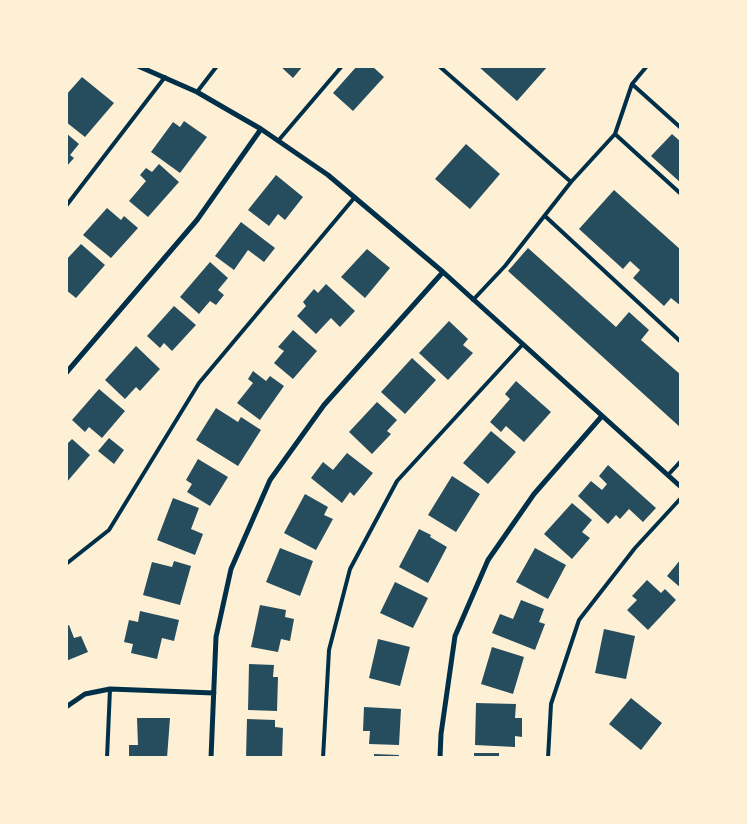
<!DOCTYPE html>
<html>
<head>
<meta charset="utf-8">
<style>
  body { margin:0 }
  #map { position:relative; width:747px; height:824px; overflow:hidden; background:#fdf0d5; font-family:"Exo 2",sans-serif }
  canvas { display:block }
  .frame { position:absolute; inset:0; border:68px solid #fdf0d5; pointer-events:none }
</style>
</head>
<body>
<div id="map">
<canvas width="747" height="824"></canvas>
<div class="frame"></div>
</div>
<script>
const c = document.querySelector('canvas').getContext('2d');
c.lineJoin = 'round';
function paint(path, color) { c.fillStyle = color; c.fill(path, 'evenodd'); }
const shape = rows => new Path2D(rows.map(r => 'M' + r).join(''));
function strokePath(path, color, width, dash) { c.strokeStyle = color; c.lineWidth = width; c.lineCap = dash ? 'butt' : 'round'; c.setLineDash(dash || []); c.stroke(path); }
paint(shape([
  [280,66,303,66,293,78],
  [357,66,372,66,384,77,353,111,333,93],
  [478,66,548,66,517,101],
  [82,77,114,103,85,137,66,122,66,95],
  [184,121,207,137,180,173,151,152,173,122,180,127],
  [66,133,79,144,70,155,74,158,66,167],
  [672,134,681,142,681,183,651,156],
  [466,144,500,174,470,209,435,179],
  [159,164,179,182,148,217,129,201,146,181,140,175,146,168,152,172],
  [276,175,303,197,285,220,278,214,269,226,248,210],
  [614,190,681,250,681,306,671,298,664,306,633,278,640,270,630,261,623,269,579,229],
  [107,208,121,220,124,216,138,228,111,258,83,235],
  [241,222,275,248,264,262,248,250,234,270,215,256],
  [81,244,105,265,76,298,66,290,66,260],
  [528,248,616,327,629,312,649,330,641,340,681,375,679,380,681,382,681,428,508,271],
  [367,249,390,268,365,298,341,277],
  [210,262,228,278,218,290,224,295,216,305,210,301,199,314,180,297],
  [326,284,355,311,340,327,331,318,316,334,297,316,306,306,303,302,314,289,318,293],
  [174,306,196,325,172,351,164,343,160,348,147,336],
  [449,321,468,339,463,345,473,353,448,380,419,353],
  [293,330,317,351,293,379,274,363,284,351,278,347],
  [136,346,160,369,140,391,136,387,125,399,105,380],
  [412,358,436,380,405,414,381,392],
  [253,371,266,381,270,376,284,386,260,420,237,403,253,383,248,379],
  [516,381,551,412,524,442,506,426,501,432,490,422,510,399,505,394],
  [99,389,125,411,102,438,89,427,85,432,72,420],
  [377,402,397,420,387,431,391,434,372,454,349,432],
  [216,408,238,422,241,417,261,430,238,466,196,440],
  [491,431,516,452,488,484,463,463],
  [109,438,124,450,114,464,98,451],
  [72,439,90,455,66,483,66,445],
  [347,453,373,473,354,496,350,492,342,503,311,478,323,462,333,470],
  [198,459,228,477,210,506,187,492,192,484,186,480],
  [608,465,656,508,643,522,629,509,620,519,616,515,608,524,578,496,591,481,602,490,607,484,599,476],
  [452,476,480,494,456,532,428,515],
  [305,494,328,507,324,515,333,519,316,550,284,533],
  [173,498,199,508,191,529,203,534,195,555,157,540],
  [572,503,592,520,582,532,590,538,572,559,544,534],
  [419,529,431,535,430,537,447,547,428,583,399,567],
  [280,548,313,561,300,596,266,582],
  [535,548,566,565,548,599,516,582],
  [681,559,681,588,667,576],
  [174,561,191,566,180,605,143,595,152,562,172,567],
  [647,580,661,593,665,589,676,600,648,630,627,610,637,600,632,596],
  [395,582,428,598,413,628,380,613],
  [521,600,544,609,539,622,545,624,535,650,492,633,500,614,513,619],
  [260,605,286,610,285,617,294,619,290,641,281,639,278,652,251,647],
  [140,611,179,620,174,641,162,638,157,659,131,653,133,644,124,642,129,620,138,622],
  [69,625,74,638,81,636,88,652,66,661,66,626],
  [604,629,635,636,626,679,595,673],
  [378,639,410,647,400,686,369,678],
  [492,647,524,657,513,694,481,684],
  [249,664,274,665,273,677,278,677,277,711,248,710],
  [631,698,662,723,641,750,609,724],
  [476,703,516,704,515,718,522,718,522,737,515,736,515,747,475,745],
  [364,707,401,709,399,745,369,744,370,731,363,731],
  [137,718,170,718,167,758,129,758,129,745,138,745],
  [247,719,275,720,275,727,283,728,282,758,246,758],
  [474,753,499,753,499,758,474,758],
  [374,754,399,755,399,758,374,758]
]), '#264d5e');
strokePath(shape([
  [439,66,571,182,615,134,681,194],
  [632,84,681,128],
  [197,92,217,66],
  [615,134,632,84,647,66],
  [278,141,342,66],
  [66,206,165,77],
  [545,216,681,342],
  [473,300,505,266,571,182],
  [668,475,681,461],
  [66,564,109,530,199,383,355,197],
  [107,758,110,689],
  [323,758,329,650,350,569,397,481,523,344],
  [548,758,551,704,579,620,635,548,681,498]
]), '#003049', 4);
strokePath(shape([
  [138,66,197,92,228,110,261,129,328,175,443,272,681,487],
  [66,373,197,220,261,129],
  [66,707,85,694,110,689,214,693],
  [211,758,216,637,231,569,270,480,324,405,443,272],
  [440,758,441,734,455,636,488,560,534,494,602,416]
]), '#003049', 5);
</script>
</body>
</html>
